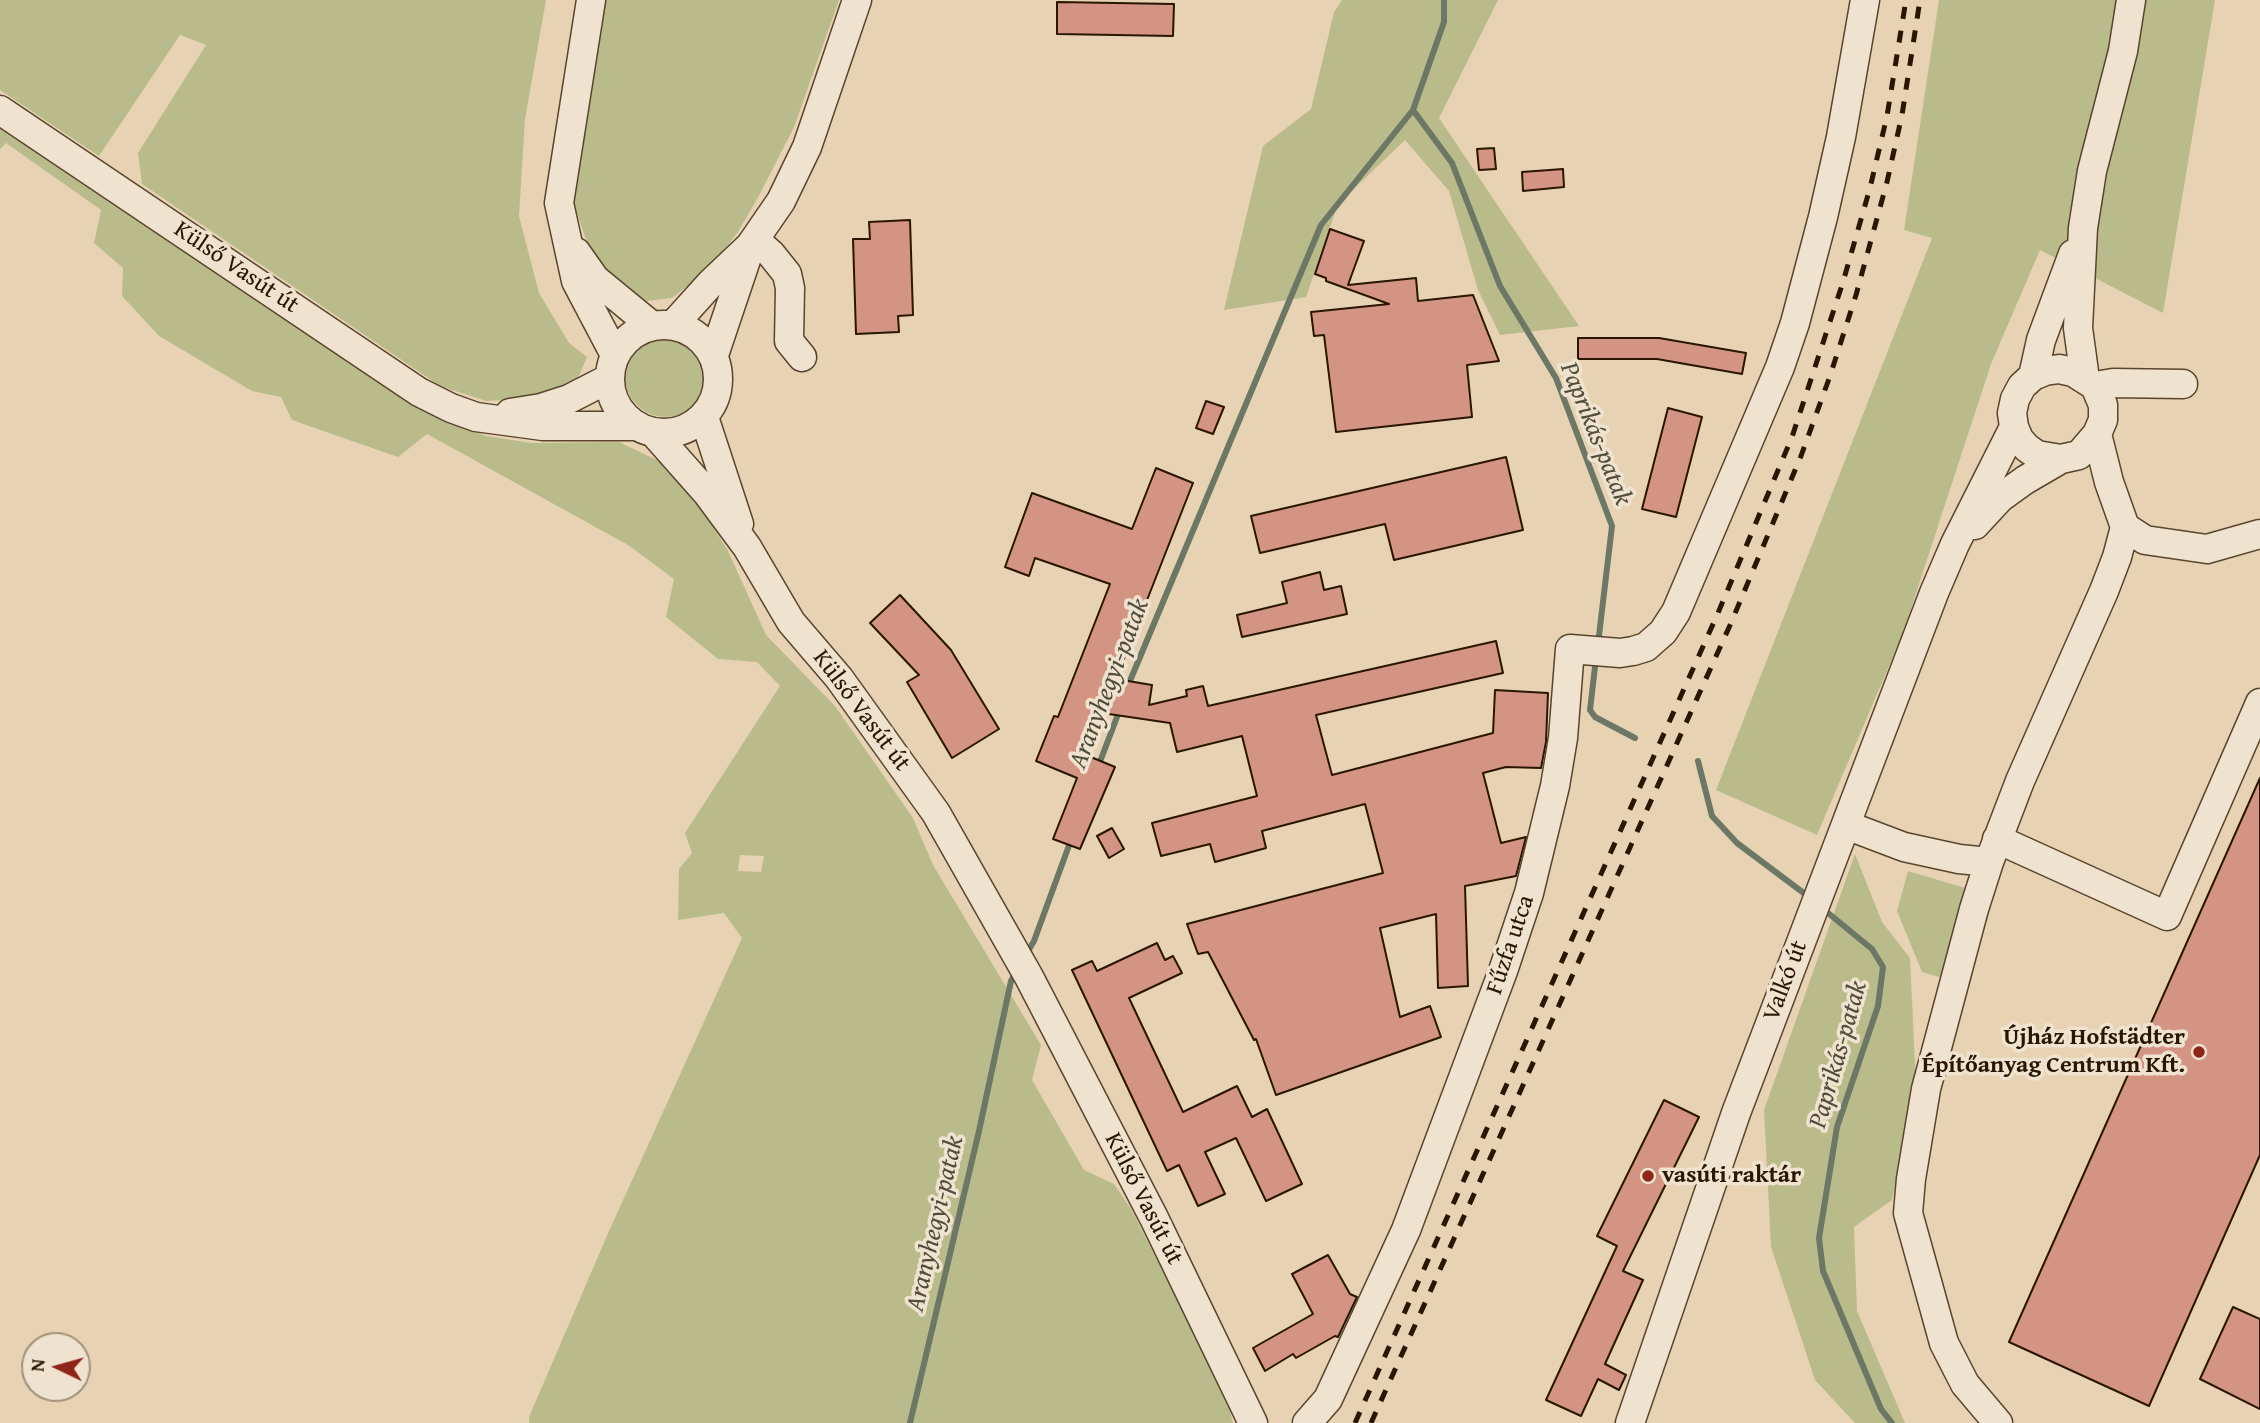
<!DOCTYPE html>
<html>
<head>
<meta charset="utf-8">
<style>
  body { margin:0 }
  #map { position:relative; width:2260px; height:1423px; overflow:hidden; background:#e7d3b3; font-family:"Gentium Book Plus",serif }
  canvas { display:block }
  .north { position:absolute; left:21px; top:1332px; width:70px; height:70px; box-sizing:border-box; background:#efe2ce; border:2px solid #a0907c; border-radius:50%; rotate:275deg; font-size:19px; font-weight:700; line-height:28px; text-align:center; color:#2a1501 }
  .north::after { content:''; display:block; margin:auto; width:24px; height:32px; background:#8f2418; clip-path:polygon(50% 0,100% 100%,50% 72%,0 100%) }
</style>
</head>
<body>
<div id="map">
<canvas width="2260" height="1423"></canvas>
<div class="north">N</div>
</div>
<script>
const c = document.querySelector('canvas').getContext('2d');
c.lineJoin = 'round';
function paint(path, color) { c.fillStyle = color; c.fill(path, 'evenodd'); }
const shape = rows => new Path2D(rows.map(r => 'M' + r).join(''));
function strokePath(path, color, width, dash) { c.strokeStyle = color; c.lineWidth = width; c.lineCap = dash ? 'butt' : 'round'; c.setLineDash(dash || []); c.stroke(path); }
function drawText(font, color, halo, rows, align = 'center') {
  c.font = font + ' "Gentium Book Plus",serif'; c.lineWidth = 7; c.setLineDash([]); c.textBaseline = 'middle'; c.strokeStyle = halo; c.fillStyle = color; for (const [text, x, y, turn = 0] of rows) {
    c.save(); c.translate(x, y); c.rotate((+turn || 0) * Math.PI / 180); c.textAlign = isNaN(turn) ? turn : align; if (halo) c.strokeText(text, 0, 0); c.fillText(text, 0, 0); c.restore();
  }
}
paint(shape([
  [0,0,546,0,525,119,519,216,539,293,569,343,587,357,576,383,537,398,486,401,440,386,142,184,138,153,206,45,180,35,99,156,0,90],
  [604,0,839,0,794,127,761,192,738,232,710,269,672,298,647,301,610,286,592,258,573,201],
  [1342,0,1498,0,1439,118,1579,326,1500,335,1478,290,1449,191,1405,140,1338,204,1306,297,1224,310,1263,146,1311,109,1334,12],
  [1939,0,2215,0,2163,313,2040,250,1991,364,1903,633,1817,835,1716,790,1932,238,1904,230],
  [0,123,434,413,486,436,532,443,619,442,665,464,690,490,728,551,766,635,835,706,913,818,933,865,1041,1045,1032,1080,1084,1170,1114,1184,1131,1209,1227,1398,1233,1423,529,1423,529,1417,609,1231,742,938,724,913,678,920,679,869,692,853,685,833,780,686,757,662,718,659,666,617,674,579,628,545,427,434,398,457,292,420,281,397,252,391,159,336,122,296,123,268,94,243,101,210,6,143,0,149],
  [740,855,764,856,761,872,738,871],
  '625 376a41 41 0 1 1 82 0a41 41 0 1 1-82 0Z',
  [1855,854,1882,922,1910,958,1916,1084,1892,1200,1854,1227,1857,1311,1905,1423,1855,1423,1815,1380,1771,1247,1764,1110],
  [1908,871,1965,888,1943,978,1922,972,1897,911]
]), '#babb8a');
strokePath(shape([
  [1413,110,1452,163,1500,286,1556,378,1612,526,1598,644],
  [1596,658,1590,710,1595,717,1635,738],
  [1127,688,1321,225,1413,110,1444,22,1444,0],
  [1698,761,1712,816,1737,843,1809,897],
  [1098,767,1120,709],
  [1822,908,1872,949,1883,967,1878,1006,1837,1127,1819,1238,1823,1271,1881,1409,1892,1423],
  [1027,953,1034,941,1071,840],
  [910,1423,979,1131,1011,981,1016,972]
]), '#6c7765', 6);
const building = shape([
  [1057,2,1174,4,1173,36,1057,34,1057,2],
  [1494,148,1496,169,1479,170,1477,149,1494,148],
  [1563,169,1564,187,1523,191,1522,172,1563,169],
  [910,220,913,315,898,316,899,332,856,334,853,239,870,239,869,222,910,220],
  [1330,229,1364,241,1348,285,1416,278,1418,301,1473,295,1499,361,1467,365,1472,417,1336,432,1324,335,1314,336,1311,312,1389,304,1326,281,1326,278,1315,274,1330,229],
  [1578,338,1659,338,1746,353,1742,374,1657,359,1578,359,1578,338],
  [1206,401,1224,407,1213,434,1196,428,1206,401],
  [1668,408,1702,417,1676,517,1642,509,1668,408],
  [1506,457,1523,530,1394,560,1385,524,1260,553,1251,516,1506,457],
  [1156,468,1193,483,1116,679,1152,685,1149,705,1187,696,1186,690,1203,686,1208,706,1496,641,1503,673,1316,715,1332,775,1493,733,1495,690,1548,693,1546,742,1541,768,1506,767,1483,773,1501,843,1526,837,1516,876,1465,886,1468,986,1438,988,1436,914,1380,928,1400,1017,1430,1006,1441,1037,1276,1095,1256,1039,1254,1040,1208,952,1198,954,1187,924,1383,873,1365,804,1262,831,1266,848,1215,862,1210,844,1161,856,1152,823,1257,796,1242,736,1177,752,1170,723,1102,713,1086,755,1115,767,1080,849,1053,839,1077,778,1036,761,1054,716,1058,717,1110,584,1035,558,1029,576,1005,567,1032,493,1132,529,1156,468],
  [1320,572,1324,590,1341,586,1347,614,1242,637,1237,615,1287,603,1282,582,1320,572],
  [900,595,951,650,999,729,952,758,907,682,919,675,870,623,900,595],
  [2260,778,2260,1155,2149,1406,2009,1342,2260,778],
  [1112,828,1124,849,1109,858,1097,836,1112,828],
  [1157,943,1165,960,1173,956,1182,973,1129,998,1183,1112,1237,1086,1252,1117,1267,1109,1302,1184,1266,1201,1236,1138,1205,1152,1225,1194,1198,1206,1179,1165,1167,1171,1072,970,1092,961,1097,971,1157,943],
  [1664,1100,1699,1117,1623,1271,1643,1280,1605,1364,1626,1375,1619,1390,1598,1379,1581,1416,1546,1400,1617,1246,1597,1236,1664,1100],
  [1328,1255,1350,1294,1357,1297,1338,1337,1335,1336,1296,1358,1293,1354,1265,1371,1253,1348,1313,1314,1292,1274,1328,1255],
  [2233,1307,2260,1319,2260,1409,2200,1379,2233,1307]
]);
paint(building, '#d39483');
strokePath(building, '#2a1501', 2);
const minor = shape([
  [591,0,559,203,576,281,615,355],
  [0,110,419,392,451,408,476,417,543,426,638,426],
  [755,240,771,254,787,274,790,288,789,341,802,357],
  [576,252,595,279,651,325],
  [674,324,711,283,750,246,781,201,807,147,857,0],
  '610 379a54 54 0 1 1 108 0a54 54 0 1 1-108 0Z',
  [714,355,749,251],
  [2033,376,2041,340,2073,254],
  [2085,379,2078,328,2083,228,2092,171,2123,51,2131,0],
  [2095,386,2113,383,2183,384],
  [510,413,541,408,569,399,610,378],
  [704,417,739,524],
  [653,432,707,493,747,547,791,622,839,678,936,813,1029,977,1154,1218,1253,1423],
  [1975,525,2000,498,2025,480,2061,459,2079,455,2097,434,2103,420,2103,405,2095,386,2073,372,2059,369,2045,371,2033,376,2022,386,2015,399,2012,413,2014,427,2019,439,2027,448,2037,455,2061,459],
  [2125,527,2145,540,2207,549,2260,534],
  [1846,825,1904,847,1959,859,1989,862],
  [1997,839,2167,916,2260,703],
  [1307,1423,1328,1399,1406,1230,1503,971,1529,893,1555,786,1563,738,1570,649,1620,653,1633,651,1646,647,1663,632,1676,612,1780,367,1795,323,1823,217,1841,137,1865,0],
  [1630,1423,1736,1113,1934,593,1955,544,2014,427],
  [1998,1423,1965,1384,1944,1343,1908,1213,1911,1179,1926,1089,1974,909,1989,862,2020,781,2104,591,2117,557,2125,527,2109,482,2097,434]
]);
strokePath(minor, '#59442e', 31);
strokePath(minor, '#efe2ce', 28);
strokePath(shape([
  [1355,1423,1718,613,1792,437,1843,282,1870,188,1887,116,1906,0],
  [1371,1423,1731,623,1801,456,1830,376,1856,295,1887,182,1902,115,1920,0]
]), '#2a1501', 5, [12, 12]);
for (const [x, y, r, color] of [
  [2199,1052,7,"#8f2418"],
  [1648,1176,7,"#8f2418"]
]) { const dot = new Path2D(); dot.arc(x, y, r, 0, 2 * Math.PI); c.fillStyle = color; c.fill(dot); strokePath(dot, '#efe2ce', 2.5); }
drawText('24px', '#2a1501', '#efe2ce', [
  ["Külső Vasút út",236,268,34],
  ["Külső Vasút út",861,711,53],
  ["Fűzfa utca",1511,945,-71],
  ["Valkó út",1786,981,-69],
  ["Külső Vasút út",1143,1199,63]
]);
drawText('bold 24px', '#2a1501', '#efe2ce', [
  ["Újház Hofstädter",2185,1038],
  ["Építőanyag Centrum Kft.",2185,1066],
  ["vasúti raktár",1662,1176,"left"]
], 'right');
drawText('italic 26px', '#504e3b', '#efe2ce', [
  ["Paprikás-patak",1595,434,68],
  ["Aranyhegyi-patak",1110,684,-69],
  ["Paprikás-patak",1839,1055,-74],
  ["Aranyhegyi-patak",936,1224,-77]
]);
</script>
</body>
</html>
